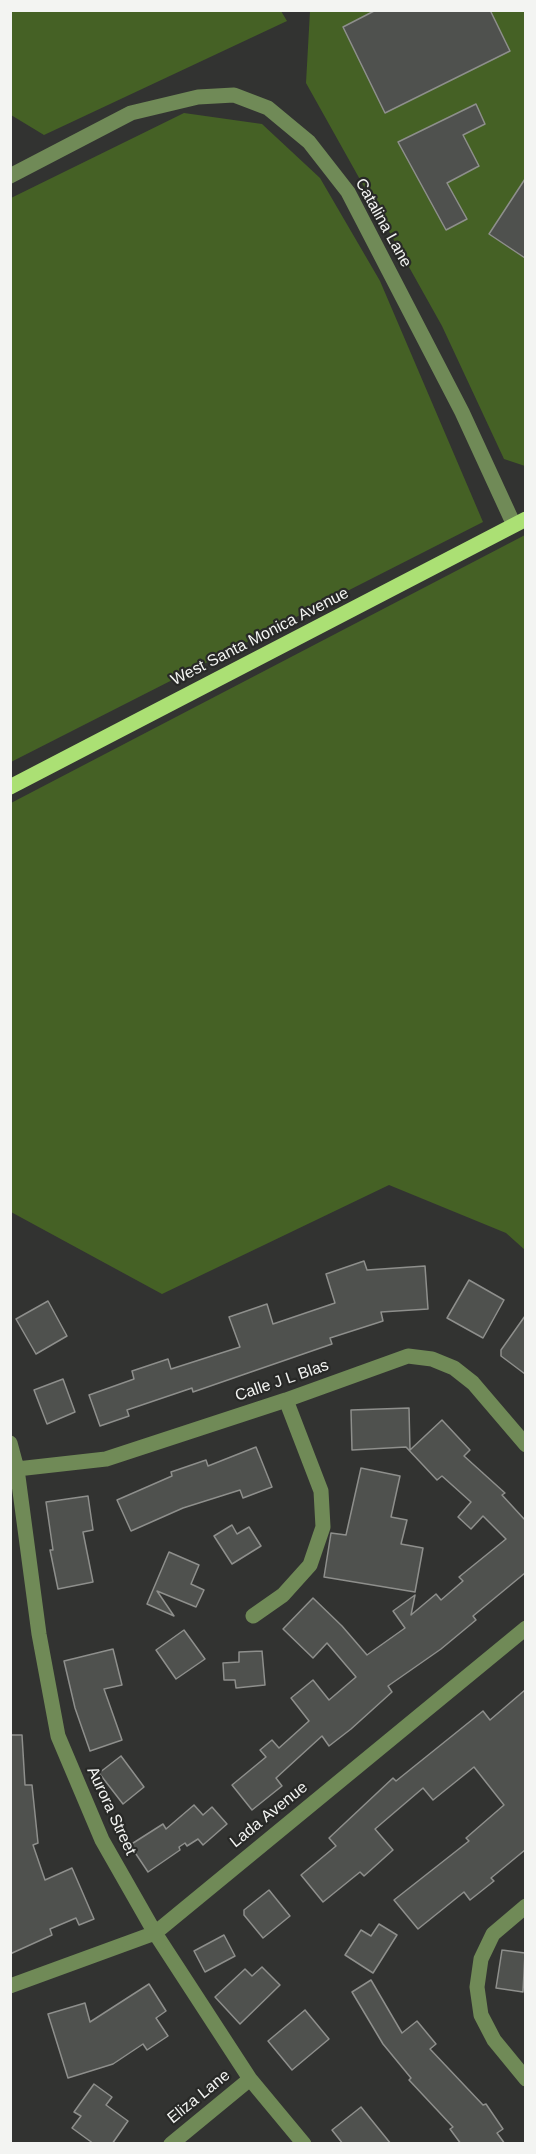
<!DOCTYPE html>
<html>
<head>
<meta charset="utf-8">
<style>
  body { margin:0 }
  #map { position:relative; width:536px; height:2154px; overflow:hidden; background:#323331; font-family:Helvetica,sans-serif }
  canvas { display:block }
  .frame { position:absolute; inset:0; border:12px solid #f3f4f2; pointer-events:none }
</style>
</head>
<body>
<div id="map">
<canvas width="536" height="2154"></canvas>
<div class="frame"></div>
</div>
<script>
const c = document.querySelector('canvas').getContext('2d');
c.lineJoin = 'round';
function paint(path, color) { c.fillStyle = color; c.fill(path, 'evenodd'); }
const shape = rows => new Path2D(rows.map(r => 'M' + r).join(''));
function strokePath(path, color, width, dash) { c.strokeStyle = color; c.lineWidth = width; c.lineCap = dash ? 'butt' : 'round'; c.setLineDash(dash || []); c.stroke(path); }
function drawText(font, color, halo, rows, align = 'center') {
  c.font = font + ' Helvetica,sans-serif'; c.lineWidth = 4.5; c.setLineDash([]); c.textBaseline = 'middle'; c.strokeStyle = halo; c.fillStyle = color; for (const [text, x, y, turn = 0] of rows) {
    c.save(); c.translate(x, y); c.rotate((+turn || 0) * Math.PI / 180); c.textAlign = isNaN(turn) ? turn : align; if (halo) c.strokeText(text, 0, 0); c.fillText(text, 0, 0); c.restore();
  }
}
paint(shape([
  [281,11,287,21,44,135,11,115,11,11],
  [310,11,525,11,525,466,504,459,442,326,306,83],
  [184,113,262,124,320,178,380,281,483,522,11,762,11,198],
  [525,535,525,1250,506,1233,389,1185,162,1294,11,1212,11,803]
]), '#456125');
const building = shape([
  [376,10,490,10,510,51,385,113,343,27,376,10],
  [476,104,485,124,463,135,479,166,447,183,467,219,446,230,398,142,476,104],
  [525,179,525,258,489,234,525,179],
  [364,1261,367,1270,425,1266,428,1309,381,1312,383,1321,330,1338,332,1344,193,1392,192,1388,127,1410,129,1416,100,1426,89,1395,134,1379,132,1371,168,1359,171,1369,240,1347,229,1317,267,1304,273,1324,335,1303,326,1274,364,1261],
  [469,1280,504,1300,483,1338,447,1318,469,1280],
  [48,1301,67,1336,36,1354,16,1319,48,1301],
  [525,1316,525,1374,501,1356,501,1350,525,1316],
  [63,1379,75,1412,47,1424,34,1390,63,1379],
  [409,1408,410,1450,442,1420,470,1450,464,1456,505,1493,502,1495,525,1520,525,1573,473,1616,476,1620,441,1649,388,1686,392,1692,351,1729,329,1746,322,1736,276,1778,282,1786,252,1810,232,1785,266,1757,260,1750,272,1740,279,1748,309,1721,291,1698,313,1680,329,1700,356,1677,327,1643,313,1658,283,1629,313,1598,342,1626,367,1655,405,1628,393,1611,415,1595,411,1615,436,1594,441,1600,463,1581,459,1577,506,1539,483,1516,471,1529,458,1517,471,1502,442,1476,437,1480,406,1447,352,1450,351,1410,409,1408],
  [256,1447,272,1487,243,1498,240,1490,183,1508,131,1531,117,1500,172,1476,171,1472,206,1460,208,1466,256,1447],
  [361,1468,400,1476,391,1517,407,1520,401,1544,423,1548,415,1592,324,1577,331,1533,346,1535,361,1468],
  [88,1496,93,1530,83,1532,93,1582,58,1589,50,1550,53,1550,46,1502,88,1496],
  [232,1525,237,1534,249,1527,261,1546,232,1564,214,1536,232,1525],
  [169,1552,199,1565,191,1584,204,1590,196,1607,157,1591,174,1616,147,1604,169,1552],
  [184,1630,205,1659,176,1679,156,1650,184,1630],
  [113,1649,122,1685,104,1689,122,1740,90,1751,75,1708,64,1661,113,1649],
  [262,1651,265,1685,236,1688,235,1680,224,1680,223,1663,239,1662,239,1652,262,1651],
  [525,1690,525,1850,491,1878,494,1881,470,1900,464,1892,418,1929,394,1900,469,1841,466,1838,504,1805,474,1767,433,1800,423,1788,375,1829,393,1850,364,1876,360,1872,323,1902,301,1875,336,1846,329,1838,393,1778,396,1781,483,1711,490,1720,525,1690],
  [10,1735,22,1735,25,1785,32,1785,38,1843,33,1845,45,1880,72,1868,94,1919,79,1925,76,1918,50,1929,52,1935,10,1954,10,1735],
  [121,1756,144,1787,123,1804,99,1773,121,1756],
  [194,1805,203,1815,212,1807,227,1824,203,1845,198,1839,187,1846,185,1843,179,1847,180,1850,148,1872,130,1845,163,1824,166,1829,194,1805],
  [269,1890,290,1916,263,1938,244,1915,244,1910,269,1890],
  [379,1924,397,1935,373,1973,345,1955,361,1930,371,1936,379,1924],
  [224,1935,235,1956,205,1972,194,1951,224,1935],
  [502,1950,525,1953,523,1992,496,1988,502,1950],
  [262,1967,280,1985,240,2024,215,1997,245,1969,252,1976,262,1967],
  [371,1980,402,2033,417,2021,436,2044,430,2049,483,2105,486,2104,503,2129,497,2133,505,2144,461,2144,450,2129,453,2127,409,2080,411,2078,383,2044,352,1992,371,1980],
  [149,1984,166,2011,156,2018,168,2036,147,2050,143,2044,113,2064,68,2078,48,2014,85,2003,90,2022,149,1984],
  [305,2010,329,2039,292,2070,268,2041,305,2010],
  [94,2084,112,2097,106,2105,128,2121,112,2144,94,2144,72,2128,81,2116,74,2112,94,2084],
  [361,2107,391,2144,343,2144,332,2130,361,2107]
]);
paint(building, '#4f514e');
strokePath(building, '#8e8f8c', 1.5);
strokePath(shape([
  [10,176,131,113,198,97,234,95,268,108,309,142,348,192,462,412,514,525],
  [10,1443,17,1469,39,1634,58,1736,102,1840,155,1933,250,2079,304,2144],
  [17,1469,106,1459,286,1400,408,1356,432,1359,454,1368,473,1383,526,1445],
  [253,1616,283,1595,310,1565,323,1527,321,1491,286,1400],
  [526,1906,493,1934,481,1959,477,1987,481,2015,494,2040,526,2079],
  [10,1986,155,1933,526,1628],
  [171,2144,250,2079]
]), '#708a57', 15);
strokePath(shape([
  [10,787,526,519]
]), '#abe074', 15);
drawText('16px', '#f3f4f2', '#282927', [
  ["Catalina Lane",383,223,61],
  ["West Santa Monica Avenue",260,637,-27],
  ["Calle J L Blas",282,1381,-19],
  ["Aurora Street",111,1811,65],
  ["Lada Avenue",269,1815,-39],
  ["Eliza Lane",199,2097,-39]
]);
</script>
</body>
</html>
